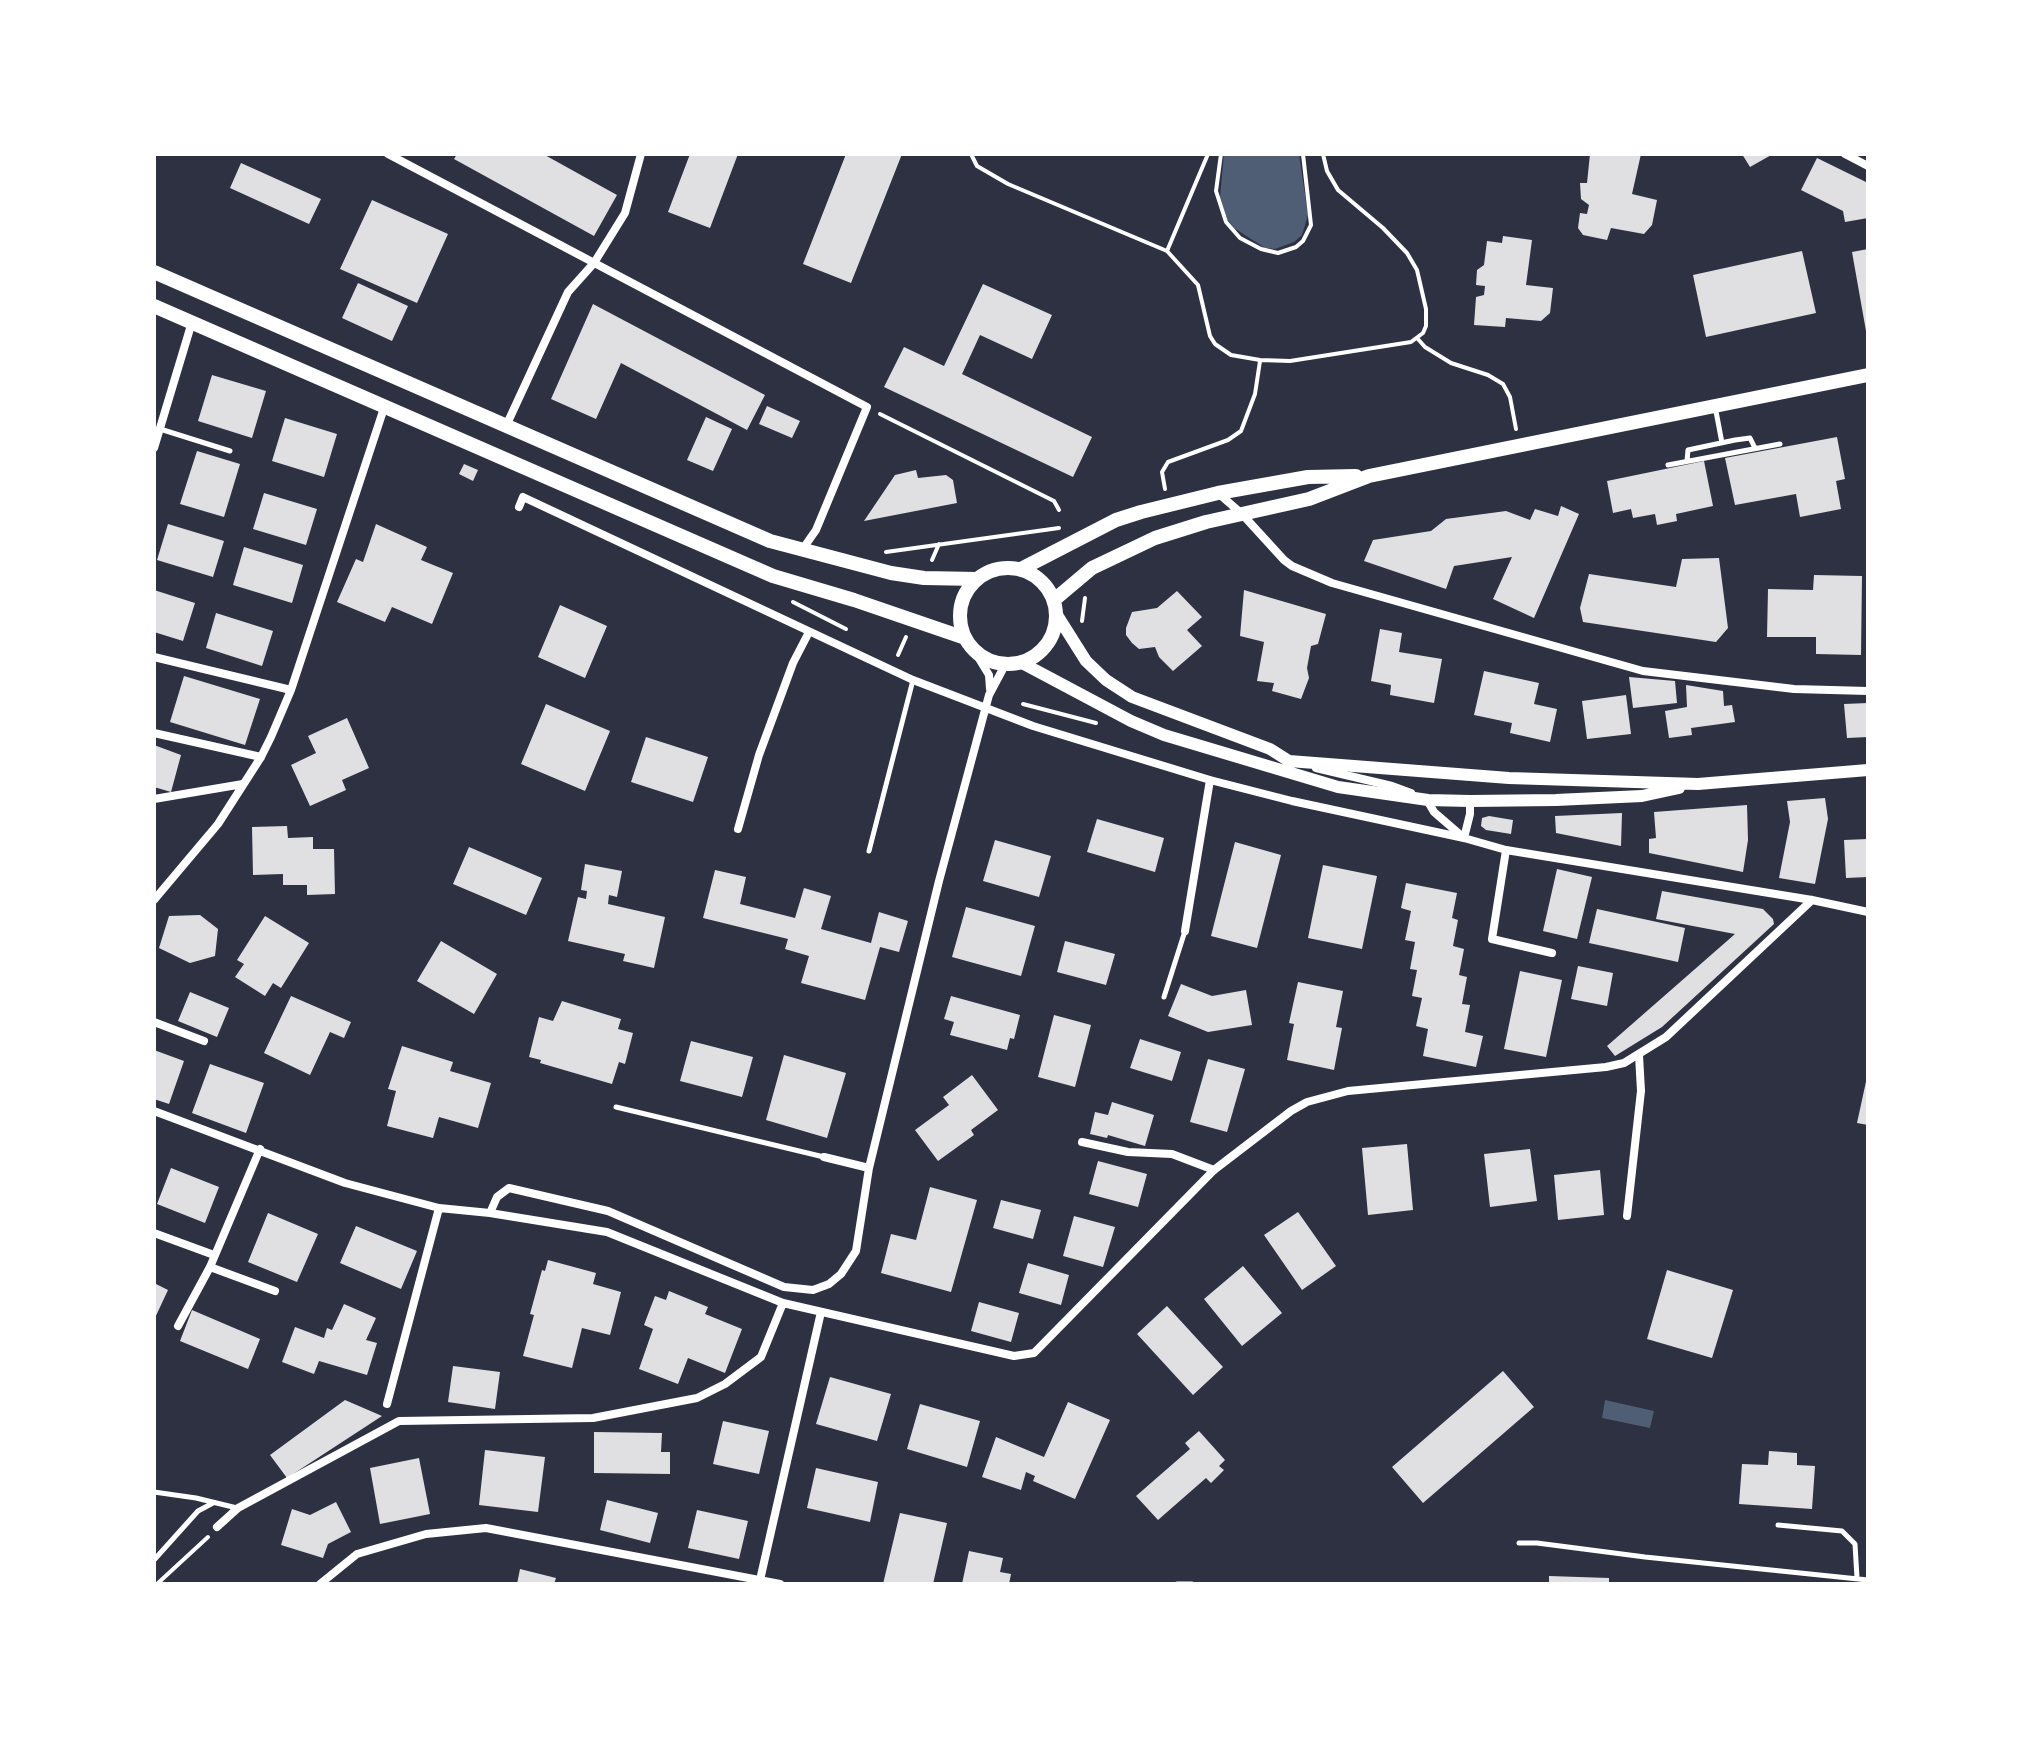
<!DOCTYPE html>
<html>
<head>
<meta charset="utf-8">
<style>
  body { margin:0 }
  #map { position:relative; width:2022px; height:1738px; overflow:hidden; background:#2d3142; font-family:"PT Sans",sans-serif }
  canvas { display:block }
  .frame { position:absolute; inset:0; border:156px solid #fff; pointer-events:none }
</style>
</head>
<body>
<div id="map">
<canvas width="2022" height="1738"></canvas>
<div class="frame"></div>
</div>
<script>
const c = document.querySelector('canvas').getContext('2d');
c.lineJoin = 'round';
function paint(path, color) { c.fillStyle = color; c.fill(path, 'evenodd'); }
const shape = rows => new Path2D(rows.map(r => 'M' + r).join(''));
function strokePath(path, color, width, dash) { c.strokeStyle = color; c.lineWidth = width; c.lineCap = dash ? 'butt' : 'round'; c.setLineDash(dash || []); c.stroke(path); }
paint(shape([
  [1224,154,1299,154,1308,215,1302,235,1294,242,1275,249,1265,248,1234,228,1227,219,1220,197],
  [1605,1400,1654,1411,1650,1428,1602,1418]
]), '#4f5d75');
paint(shape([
  [457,154,543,154,617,195,594,236,454,159],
  [690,154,738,154,710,228,668,212],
  [846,154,902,154,851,283,803,264],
  [1590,154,1641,154,1632,194,1657,200,1652,225,1644,234,1611,228,1607,240,1583,235,1578,228,1580,213,1587,214,1589,205,1581,199,1580,183,1587,183],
  [1742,154,1773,154,1750,167],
  [1817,158,1868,183,1868,218,1845,222,1843,211,1801,190],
  [241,163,321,199,309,224,230,188],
  [372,200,448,234,417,303,340,269],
  [1503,236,1532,240,1526,285,1553,288,1550,313,1541,321,1506,318,1505,327,1474,325,1476,297,1484,295,1485,286,1476,285,1477,270,1484,265,1487,241,1502,243],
  [1868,249,1868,331,1866,331,1852,252],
  [1802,251,1816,313,1706,337,1693,275],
  [358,283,408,306,392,341,342,318],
  [983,284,1052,315,1032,359,980,335,962,374,1092,437,1073,477,884,387,904,347,944,366],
  [593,304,765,395,747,430,621,363,596,419,551,399],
  [212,375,266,391,252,438,198,421],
  [767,406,800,421,792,438,759,424],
  [706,417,732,429,713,471,687,460],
  [285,418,337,434,324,477,272,461],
  [1837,437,1845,479,1836,481,1841,509,1800,517,1796,494,1735,505,1725,458],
  [197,451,240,464,224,517,180,504],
  [1704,461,1713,506,1676,514,1677,521,1657,525,1655,514,1633,518,1631,509,1613,513,1607,481],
  [464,464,478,470,473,481,459,474],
  [916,470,918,478,946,475,953,480,957,503,864,521,895,475],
  [264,493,317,509,306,545,253,529],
  [1561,506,1579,514,1534,618,1493,599,1512,557,1454,566,1446,589,1364,561,1373,540,1431,531,1446,519,1506,511,1530,520,1535,509,1558,516],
  [168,524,224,541,213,577,157,560],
  [376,524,427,547,421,560,453,573,432,624,392,607,385,622,337,602,356,559,363,562],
  [244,547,303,565,292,603,233,585],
  [1719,558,1728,628,1716,642,1583,622,1580,608,1589,574,1676,587,1682,559],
  [1814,575,1862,576,1861,655,1816,654,1816,637,1767,637,1768,589,1813,590],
  [154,590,195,603,183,641,154,632],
  [1244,590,1326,614,1318,644,1311,646,1307,668,1309,678,1301,699,1272,691,1274,683,1257,681,1264,642,1240,636],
  [1177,591,1202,617,1187,630,1202,646,1173,671,1159,657,1155,647,1139,649,1132,643,1126,635,1126,628,1132,612,1157,608],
  [560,605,607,626,585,678,538,657],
  [216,613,273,631,262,666,206,648],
  [1380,629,1402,633,1399,652,1442,659,1434,703,1390,695,1391,685,1371,681],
  [1484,671,1539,683,1534,704,1557,709,1550,742,1510,733,1512,723,1474,715],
  [184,676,260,699,245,745,170,722],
  [1629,677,1675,681,1677,703,1633,708],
  [1686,685,1723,691,1724,706,1732,705,1735,722,1691,728,1692,735,1669,738,1665,711,1687,707],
  [1626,695,1631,734,1587,739,1582,701],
  [1868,703,1868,737,1847,738,1844,704],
  [546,704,610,731,585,791,521,764],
  [347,718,369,768,342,780,346,790,310,806,291,765,316,753,308,736],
  [646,737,708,757,693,802,631,782],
  [154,745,181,755,171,792,154,787],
  [1825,798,1828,819,1815,884,1779,878,1790,822,1787,801],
  [1747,805,1748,840,1743,872,1649,853,1649,839,1656,838,1654,812],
  [1622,813,1621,846,1556,833,1555,816],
  [1489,816,1513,820,1511,834,1486,830,1481,826,1482,818],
  [1097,819,1164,838,1155,872,1087,852],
  [287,826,288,838,313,837,313,849,334,849,335,894,307,895,307,885,283,885,283,874,253,875,252,827],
  [1868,839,1868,877,1846,878,1844,840],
  [995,840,1051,856,1039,897,983,881],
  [1235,842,1281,855,1257,948,1211,936],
  [469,847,542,878,526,915,453,884],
  [585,864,622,871,617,897,609,895,608,904,665,917,654,968,623,961,625,954,568,941,578,897,586,899,587,891,581,890],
  [1323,865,1377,876,1362,949,1308,938],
  [1557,869,1592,877,1577,939,1543,931],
  [715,870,746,877,740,904,795,918,804,888,831,896,821,929,871,943,879,912,908,921,899,952,880,947,865,1000,801,983,809,956,785,949,788,939,703,918],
  [1406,883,1457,893,1452,918,1458,920,1453,946,1464,949,1459,975,1467,977,1462,1004,1470,1005,1465,1032,1483,1036,1476,1067,1423,1056,1428,1029,1416,1026,1422,998,1412,996,1417,970,1410,969,1415,942,1405,940,1411,911,1401,908],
  [1662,891,1763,909,1773,919,1774,924,1662,1027,1615,1056,1607,1046,1735,934,1656,919],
  [966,907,1035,926,1021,976,952,957],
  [1597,909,1685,928,1678,962,1589,943],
  [200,915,218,929,215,956,190,963,159,948,169,916],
  [265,916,309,943,281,988,273,983,265,996,235,977,244,964,237,960],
  [441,941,497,974,474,1014,417,981],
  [1065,941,1115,954,1106,985,1057,972],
  [1578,966,1613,973,1607,1006,1571,999],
  [1520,971,1562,980,1546,1057,1504,1049],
  [1298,982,1343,991,1336,1027,1342,1028,1334,1070,1287,1060,1294,1024,1289,1023],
  [1181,984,1212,996,1246,990,1252,1025,1208,1032,1168,1016],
  [190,992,229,1008,217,1037,178,1021],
  [291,996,351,1022,344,1038,330,1032,310,1075,264,1053],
  [951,996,1020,1015,1014,1039,1010,1038,1007,1050,950,1035,954,1022,944,1019],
  [562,1001,621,1019,618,1029,633,1033,625,1064,619,1062,612,1084,540,1063,541,1060,529,1057,539,1017,553,1021],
  [1054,1015,1091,1025,1075,1087,1038,1077],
  [1140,1039,1181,1052,1172,1081,1130,1068],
  [691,1041,753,1057,742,1097,680,1081],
  [402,1046,453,1062,450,1071,491,1083,478,1128,439,1117,433,1138,387,1126,396,1091,388,1089],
  [154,1050,184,1061,169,1104,154,1099],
  [784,1055,846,1073,827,1138,766,1120],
  [1208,1059,1245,1069,1227,1132,1190,1122],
  [210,1064,264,1083,246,1133,192,1113],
  [972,1075,998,1110,971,1130,974,1135,938,1161,915,1130,949,1105,943,1097],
  [1867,1077,1868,1078,1868,1125,1857,1123],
  [1112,1102,1154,1115,1145,1146,1108,1135,1107,1138,1090,1134,1095,1112,1108,1115],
  [1407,1144,1413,1210,1368,1215,1362,1148],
  [1530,1149,1537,1201,1490,1207,1484,1154],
  [1098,1161,1147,1174,1138,1207,1089,1194],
  [171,1168,219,1187,205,1223,157,1204],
  [1600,1170,1604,1215,1558,1220,1554,1175],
  [930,1187,977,1200,951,1292,881,1273,891,1234,916,1240],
  [1001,1200,1041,1210,1033,1239,993,1228],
  [1298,1212,1336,1266,1302,1290,1264,1235],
  [268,1213,318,1234,297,1282,248,1262],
  [1074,1216,1115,1227,1103,1267,1063,1256],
  [356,1226,417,1251,401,1289,340,1263],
  [548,1260,596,1273,593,1284,621,1292,610,1335,582,1328,572,1368,523,1356,534,1315,530,1314,542,1270,545,1271],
  [1028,1263,1069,1275,1061,1305,1019,1293],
  [1243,1266,1282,1313,1242,1346,1204,1299],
  [1667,1270,1733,1290,1712,1358,1647,1339],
  [154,1283,168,1290,154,1320],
  [669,1291,708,1307,705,1314,742,1329,725,1373,688,1358,678,1384,639,1369,653,1329,644,1325,655,1296,666,1300],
  [979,1302,1019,1313,1011,1342,971,1331],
  [344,1304,376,1318,366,1340,377,1343,367,1375,319,1361,314,1374,282,1362,295,1327,324,1338,327,1328,332,1330],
  [1167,1306,1223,1367,1193,1395,1137,1334],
  [192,1310,260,1339,248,1369,180,1341],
  [453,1366,500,1372,495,1409,448,1402],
  [1503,1371,1534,1407,1423,1503,1392,1467],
  [830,1377,891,1394,877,1441,816,1424],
  [345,1400,382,1416,287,1478,270,1455],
  [1068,1402,1110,1420,1075,1499,1033,1481,1035,1476,1026,1472,1021,1490,982,1477,996,1437,1044,1457],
  [920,1404,980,1421,967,1467,907,1449],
  [723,1421,769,1431,759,1474,713,1464],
  [1199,1431,1225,1460,1219,1466,1224,1470,1211,1483,1206,1478,1158,1520,1136,1496,1190,1449,1185,1443],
  [594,1432,662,1433,661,1452,670,1452,670,1474,594,1473],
  [485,1450,545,1457,538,1512,479,1505],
  [1769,1451,1797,1453,1797,1465,1815,1466,1812,1509,1739,1504,1742,1464,1768,1465],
  [419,1458,430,1514,380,1524,370,1468],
  [816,1468,878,1482,870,1522,807,1508],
  [607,1500,658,1513,650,1543,600,1530],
  [336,1502,351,1532,328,1544,323,1558,281,1545,292,1509,310,1515],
  [697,1510,748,1521,739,1559,688,1548],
  [900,1513,947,1523,933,1584,883,1584],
  [969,1551,1003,1558,1000,1572,1011,1574,1009,1584,962,1584],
  [520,1569,556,1578,554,1584,517,1584],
  [1549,1576,1609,1578,1609,1584,1549,1584]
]), '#e0e0e3');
strokePath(shape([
  [971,154,977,166,1008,184,1167,251,1198,285,1210,336,1215,344,1231,355,1260,360,1290,361,1411,342,1423,333,1426,326,1426,309,1417,270,1407,253,1383,228,1338,190,1327,171,1323,154],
  [1221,154,1216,191,1226,222,1240,238,1261,249,1278,253,1296,247,1303,241,1311,225,1303,154],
  [1167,251,1208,154],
  [1417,338,1425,347,1451,363,1488,375,1503,384,1510,397,1516,429],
  [880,414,1054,501,1059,510],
  [1165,489,1162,472,1168,462,1228,440,1241,431,1255,394,1260,361],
  [886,552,1059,528],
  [932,560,939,544],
  [793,602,846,629],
  [1082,621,1085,598],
  [898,655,906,637],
  [1023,704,1096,723],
  [157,1584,208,1537]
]), '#fff', 4);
strokePath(shape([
  [1715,406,1722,443],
  [160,429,230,451],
  [1687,461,1688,450,1735,440,1750,438,1755,448],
  [1668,465,1780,444],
  [869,851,913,680],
  [1164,997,1185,931],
  [616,1107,824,1157],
  [154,1492,196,1498,237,1508],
  [1778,1525,1842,1531,1855,1544,1857,1578],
  [1519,1543,1537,1543,1645,1557,1868,1580],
  [154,1560,198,1511,213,1503],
  [1177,1584,1192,1584]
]), '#fff', 5);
strokePath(shape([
  [388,154,867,407,816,530,802,550],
  [1845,154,1868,166],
  [506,426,568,292,594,263,625,213,641,154],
  [154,448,192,322],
  [1218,493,1242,514,1284,560,1292,566,1332,583,1643,671,1794,689,1868,691],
  [519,507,523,497,913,680,1033,726,1210,780,1292,801,1464,838,1506,850,1812,900,1868,912],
  [975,652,989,675,990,689],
  [154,657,291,690],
  [154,733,261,757],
  [1316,768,1392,786,1411,793],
  [154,799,243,784],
  [1427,800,1434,812,1464,838,1470,814,1470,801],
  [738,829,759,755,793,663,809,632],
  [1506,850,1492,939,1552,953],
  [154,900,218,824,261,757,271,737,291,690,384,408],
  [1185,931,1210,780],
  [154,1022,204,1041],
  [154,1111,345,1183,439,1208,490,1213,607,1232,783,1303],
  [1082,1142,1128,1152,1172,1154,1214,1170],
  [824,1157,869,1168],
  [490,1213,497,1197,509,1188,608,1211,784,1287,813,1290,829,1284,841,1274,856,1251,869,1168,939,881,989,695,1005,665],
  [1627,1216,1641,1091,1639,1055],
  [154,1233,214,1255],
  [210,1267,275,1291],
  [178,1326,210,1267,260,1149],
  [387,1404,439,1208],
  [217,1527,238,1508,399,1421,593,1418,697,1398,725,1384,761,1357,783,1303,1014,1356,1034,1353,1214,1170,1291,1111,1307,1102,1348,1091,1606,1067,1624,1063,1666,1037,1812,900],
  [760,1580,821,1312],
  [320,1584,357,1554,426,1534,486,1528,780,1584]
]), '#fff', 8);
strokePath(shape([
  [1057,615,1086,661,1106,680,1132,697,1270,749,1289,761,1509,778,1698,784,1868,770],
  [1022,663,1131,721,1164,735,1338,787,1428,800,1470,801,1556,800,1642,796,1679,788]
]), '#fff', 12);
strokePath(shape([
  [154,272,770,541,891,573,924,578,977,579],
  [154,306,773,576,854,600,965,638],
  '960 616a48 48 0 1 1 96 0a48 48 0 1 1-96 0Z',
  [1021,569,1116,520,1141,512,1218,493,1308,477,1356,476],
  [1054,600,1092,568,1155,538,1206,522,1309,499,1369,476,1868,375]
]), '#fff', 14);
</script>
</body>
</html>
